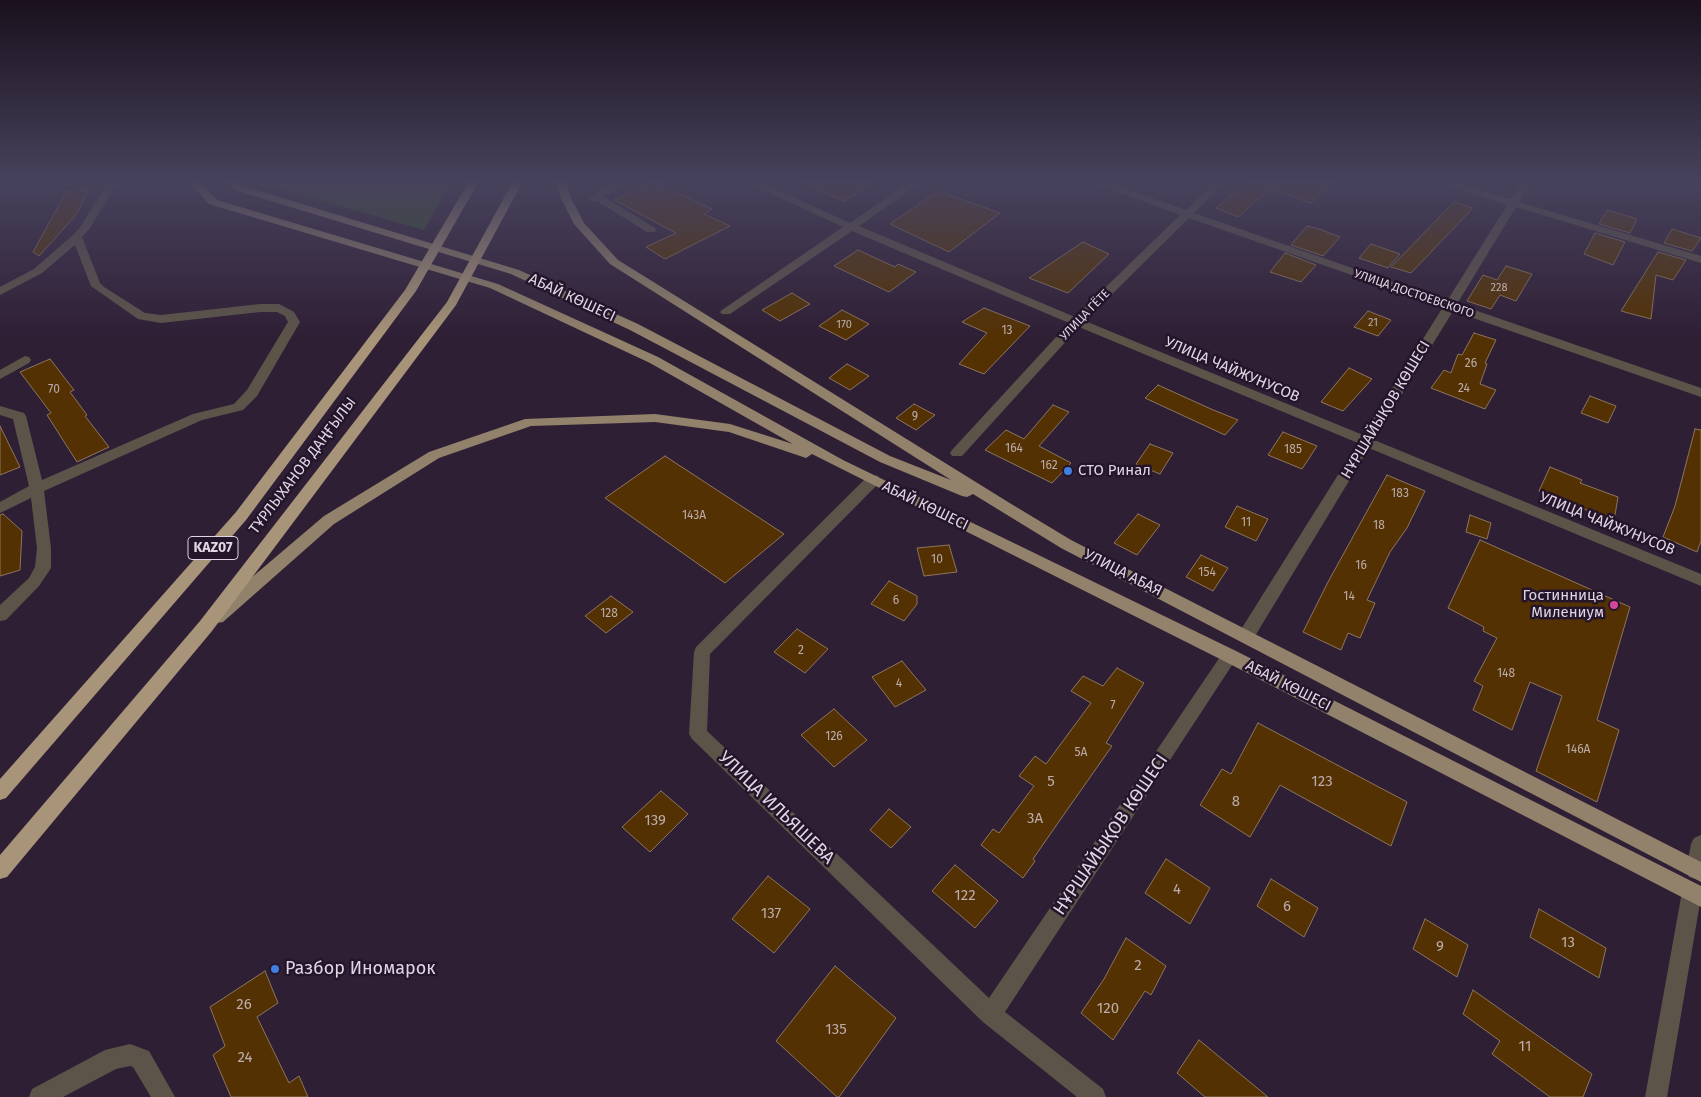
<!DOCTYPE html>
<html>
<head>
<meta charset="utf-8">
<style>
  body { margin:0 }
  canvas { display:block; background:#2f1f35 }
</style>
</head>
<body>
<canvas width="1701" height="1097"></canvas>
<script>
const c = document.querySelector('canvas').getContext('2d');
c.lineJoin = 'round';
function paint(path, color) { c.fillStyle = color; c.fill(path, 'evenodd'); }
const shape = rows => new Path2D(rows.map(r => 'M' + r).join(''));
function strokePath(path, color, width, dash) { c.strokeStyle = color; c.lineWidth = width; c.lineCap = dash ? 'butt' : 'round'; c.setLineDash(dash || []); c.stroke(path); }
function drawText(font, color, halo, rows, align = 'center') {
  c.font = font + ' "Fira Sans",sans-serif'; c.lineWidth = 5; c.setLineDash([]); c.textBaseline = 'middle'; c.strokeStyle = halo; c.fillStyle = color; for (const [text, x, y, turn = 0] of rows) {
    c.save(); c.translate(x, y); c.rotate((+turn || 0) * Math.PI / 180); c.textAlign = isNaN(turn) ? turn : align; if (halo) c.strokeText(text, 0, 0); c.fillText(text, 0, 0); c.restore();
  }
}
paint(shape([
  [260,183,451,183,424,230]
]), '#355126');
const building = shape([
  [648,183,657,183,712,209,704,214,730,226,665,259,646,247,676,233,614,200,648,183],
  [802,183,872,183,844,201,802,183],
  [1246,183,1331,183,1311,203,1270,189,1238,217,1216,208,1246,183],
  [89,189,76,215,39,256,33,252,66,192,89,189],
  [938,191,1000,213,949,252,890,224,938,191],
  [1454,202,1473,208,1411,273,1391,267,1454,202],
  [1607,210,1637,219,1630,233,1599,224,1607,210],
  [1307,226,1319,229,1340,237,1323,256,1291,245,1307,226],
  [1672,229,1701,238,1692,251,1664,243,1672,229],
  [1595,233,1625,242,1613,265,1584,254,1595,233],
  [1083,242,1109,254,1068,293,1029,278,1083,242],
  [1371,244,1400,254,1388,268,1359,258,1371,244],
  [858,250,895,267,898,264,916,272,889,292,834,266,858,250],
  [1658,252,1686,260,1673,280,1656,275,1651,319,1621,311,1658,252],
  [1285,253,1316,265,1301,282,1270,272,1285,253],
  [1506,266,1532,274,1516,301,1500,295,1491,309,1467,301,1483,275,1497,280,1506,266],
  [792,293,810,304,780,321,762,310,792,293],
  [984,308,1030,326,984,374,959,364,987,333,962,322,984,308],
  [842,310,869,324,846,340,819,326,842,310],
  [1368,311,1391,320,1378,336,1354,327,1368,311],
  [1474,333,1496,340,1485,363,1487,364,1480,384,1496,390,1485,409,1431,388,1444,370,1451,373,1458,354,1462,355,1474,333],
  [50,359,74,390,70,392,87,415,85,416,109,447,77,462,47,415,51,413,20,372,50,359],
  [847,364,869,376,850,390,829,378,847,364],
  [1349,368,1372,379,1343,411,1321,402,1349,368],
  [1158,385,1211,409,1238,420,1225,435,1145,398,1158,385],
  [1590,396,1616,406,1608,423,1581,413,1590,396],
  [914,404,935,415,916,430,896,418,914,404],
  [1053,405,1069,412,1039,446,1071,463,1052,483,985,450,1006,430,1024,439,1053,405],
  [0,426,20,467,0,475,0,426],
  [1695,429,1701,430,1701,541,1697,552,1663,537,1675,506,1695,429],
  [1283,432,1317,446,1302,469,1268,455,1283,432],
  [1150,444,1173,453,1160,474,1136,464,1150,444],
  [665,456,784,534,725,583,605,498,665,456],
  [1550,467,1582,480,1580,483,1618,497,1614,521,1539,491,1550,467],
  [1387,475,1425,491,1407,528,1390,552,1367,600,1375,603,1360,638,1348,633,1341,650,1303,632,1328,582,1387,475],
  [1237,506,1268,519,1256,541,1225,527,1237,506],
  [3,514,22,531,20,570,0,576,0,515,3,514],
  [1138,514,1160,525,1137,555,1114,543,1138,514],
  [1470,515,1491,523,1487,539,1466,532,1470,515],
  [1480,540,1630,607,1597,720,1619,730,1597,802,1536,771,1562,696,1530,682,1512,730,1473,710,1483,686,1474,681,1497,638,1483,631,1484,627,1448,608,1480,540],
  [949,545,957,572,924,576,917,548,949,545],
  [1201,555,1228,568,1213,591,1186,577,1201,555],
  [889,581,917,596,917,604,904,621,871,604,889,581],
  [611,596,633,612,606,633,585,616,611,596],
  [797,629,828,649,805,673,774,652,797,629],
  [902,661,926,690,895,707,872,677,902,661],
  [1117,668,1144,683,1106,743,1112,746,1060,820,1033,859,1035,861,1023,878,981,845,993,829,999,833,1034,786,1019,776,1035,756,1046,764,1091,703,1071,691,1083,676,1103,686,1117,668],
  [834,709,867,740,834,767,801,735,834,709],
  [1258,723,1407,802,1391,846,1280,785,1250,837,1200,805,1222,769,1231,774,1258,723],
  [661,791,688,814,650,852,622,827,661,791],
  [889,809,911,827,891,848,870,830,889,809],
  [1166,859,1210,888,1190,924,1145,893,1166,859],
  [955,865,998,901,975,928,932,891,955,865],
  [768,876,810,909,774,953,732,919,768,876],
  [1271,879,1318,908,1304,937,1257,906,1271,879],
  [1539,909,1606,948,1599,978,1530,937,1539,909],
  [1425,919,1468,945,1457,977,1413,949,1425,919],
  [1126,938,1166,966,1151,995,1145,991,1113,1040,1081,1013,1104,979,1126,938],
  [835,966,896,1018,839,1097,837,1097,776,1041,835,966],
  [265,971,278,1003,257,1017,289,1083,299,1076,308,1097,231,1097,213,1055,225,1046,210,1007,265,971],
  [1473,990,1592,1074,1583,1097,1550,1097,1492,1054,1500,1041,1463,1014,1473,990],
  [1199,1040,1268,1097,1205,1097,1177,1073,1199,1040]
]);
paint(building, '#533103');
strokePath(building, '#8c755d', 1);
paint(shape([
  [107,183,117,183,90,228,82,237,100,283,104,287,145,313,161,315,260,304,279,304,294,312,300,322,257,396,243,410,202,420,44,491,51,548,51,568,39,586,6,620,0,621,0,605,29,578,35,567,37,548,31,498,0,513,0,502,29,486,13,419,0,415,0,406,24,413,26,416,42,480,193,414,234,404,247,390,288,322,285,316,277,312,260,312,161,323,138,319,91,286,75,245,42,273,0,295,0,287,34,269,73,235,81,226,107,183],
  [613,183,626,183,604,197,655,228,656,230,655,232,647,232,597,201,593,202,588,199,613,183],
  [749,183,763,183,850,223,908,183,920,183,859,226,1075,317,1180,215,1094,183,1109,183,1186,210,1213,183,1224,183,1194,213,1447,301,1507,205,1441,183,1457,183,1511,199,1521,183,1531,183,1519,202,1701,256,1701,263,1516,207,1457,304,1701,388,1701,397,1453,311,1374,440,1701,574,1701,586,1369,448,1252,641,1246,643,1240,641,1238,636,1240,631,1358,443,1079,327,962,456,952,456,950,453,952,450,1069,323,852,231,730,314,722,314,720,312,722,310,843,227,749,183],
  [1189,218,1443,307,1363,435,1085,321,1189,218],
  [25,356,29,357,31,360,29,363,0,379,0,370,25,356],
  [873,475,878,476,880,480,878,484,710,654,707,731,989,998,1224,651,1230,649,1236,651,1238,656,1005,1012,1103,1089,1106,1097,1077,1097,983,1022,692,739,689,734,694,652,696,647,868,476,873,475],
  [1701,835,1701,877,1696,879,1689,877,1686,870,1691,844,1694,838,1701,835],
  [1692,882,1699,885,1701,897,1667,1097,1645,1097,1682,892,1685,885,1692,882],
  [130,1044,149,1051,175,1097,151,1097,133,1067,130,1066,116,1069,63,1097,29,1097,32,1089,105,1050,130,1044]
]), '#5c5449');
paint(shape([
  [190,183,201,183,217,200,498,284,658,357,843,460,1236,651,1701,886,1701,907,1224,661,812,454,806,458,729,432,655,422,531,426,439,458,334,524,223,622,217,623,211,622,209,617,211,612,324,516,429,452,525,419,655,414,730,424,793,444,650,363,490,288,209,204,190,183],
  [228,183,240,183,246,187,519,270,638,324,890,456,951,480,610,264,574,224,560,196,557,183,567,183,570,196,584,223,618,260,1008,502,1071,540,1701,862,1701,882,1061,548,973,494,967,497,962,496,880,462,630,330,511,274,238,191,228,183]
]), '#92826b');
paint(shape([
  [468,183,478,183,416,291,246,520,6,798,0,800,0,779,236,512,405,290,468,183],
  [512,183,522,183,456,305,212,631,7,877,0,879,0,855,200,621,447,302,512,183]
]), '#a89478');
const sky = c.createLinearGradient(0, 0, 0, 337);
sky.addColorStop(0, '#1a111d');
sky.addColorStop(0.54, '#47425c');
sky.addColorStop(1, '#47425c00');
c.fillStyle = sky;
c.fillRect(0, 0, 1701, 337);
for (const [x, y, r, color] of [
  [1068,471,5,"#3f7fe0"],
  [1614,605,5,"#d1479c"],
  [275,969,5,"#3f7fe0"]
]) { const dot = new Path2D(); dot.arc(x, y, r, 0, 2 * Math.PI); c.fillStyle = color; c.fill(dot); strokePath(dot, '#25152a', 2); }
drawText('11px', '#bcacab', null, [
  ["228",1499,288],
  ["21",1373,323],
  ["170",844,325]
]);
drawText('12px', '#dfd5e3', '#25152a', [
  ["УЛИЦА ДОСТОЕВСКОГО",1414,294,19],
  ["УЛИЦА ГЁТЕ",1085,315,-46]
]);
drawText('12px', '#bcacab', null, [
  ["13",1007,331],
  ["26",1471,364],
  ["24",1464,389],
  ["70",54,390],
  ["9",915,417],
  ["164",1014,449],
  ["185",1293,450],
  ["162",1049,466],
  ["183",1400,494],
  ["143А",694,516],
  ["11",1246,523],
  ["18",1379,526],
  ["10",937,560],
  ["16",1361,566],
  ["154",1207,573],
  ["14",1349,597],
  ["6",896,601],
  ["128",609,614],
  ["2",801,651],
  ["148",1506,674],
  ["4",899,684],
  ["7",1113,706],
  ["126",834,737],
  ["146А",1578,750],
  ["5A",1081,753]
]);
for (const [x, y, w] of [
  [213,548,50]
]) { const box = new Path2D(); box.roundRect(x - w / 2, y - 11.5, w, 23, 4); c.fillStyle = '#25152a'; c.fill(box); strokePath(box, '#dfd5e3', 1); }
drawText('bold 14px', '#dfd5e3', null, [
  ["KAZ07",213,548]
]);
drawText('15px', '#dfd5e3', '#25152a', [
  ["АБАЙ КӨШЕСІ",572,298,25],
  ["УЛИЦА ЧАЙЖУНУСОВ",1232,370,23],
  ["НҰРШАЙЫҚОВ КӨШЕСІ",1386,410,-59],
  ["ТҰРЛЫХАНОВ ДАҢҒЫЛЫ",303,466,-53],
  ["АБАЙ КӨШЕСІ",925,506,26],
  ["УЛИЦА ЧАЙЖУНУСОВ",1607,524,22],
  ["УЛИЦА АБАЯ",1123,573,27],
  ["АБАЙ КӨШЕСІ",1288,686,27]
]);
drawText('15px', '#dfd5e3', '#25152a', [
  ["СТО Ринал",1078,471],
  ["Гостинница",1604,596,"right"],
  ["Милениум",1604,613,"right"]
], 'left');
drawText('15px', '#bcacab', null, [
  ["5",1051,782],
  ["123",1322,782],
  ["8",1236,802],
  ["3A",1035,819],
  ["139",655,821],
  ["4",1177,890],
  ["122",965,896],
  ["6",1287,907],
  ["137",771,914],
  ["13",1568,943],
  ["9",1440,947],
  ["2",1138,966],
  ["26",244,1005],
  ["120",1108,1009],
  ["135",836,1030],
  ["11",1525,1047],
  ["24",245,1058]
]);
drawText('18px', '#dfd5e3', '#25152a', [
  ["УЛИЦА ИЛЬЯШЕВА",776,808,44],
  ["НҰРШАЙЫҚОВ КӨШЕСІ",1111,835,-56]
]);
drawText('18px', '#dfd5e3', '#25152a', [
  ["Разбор Иномарок",285,969]
], 'left');
</script>
</body>
</html>
